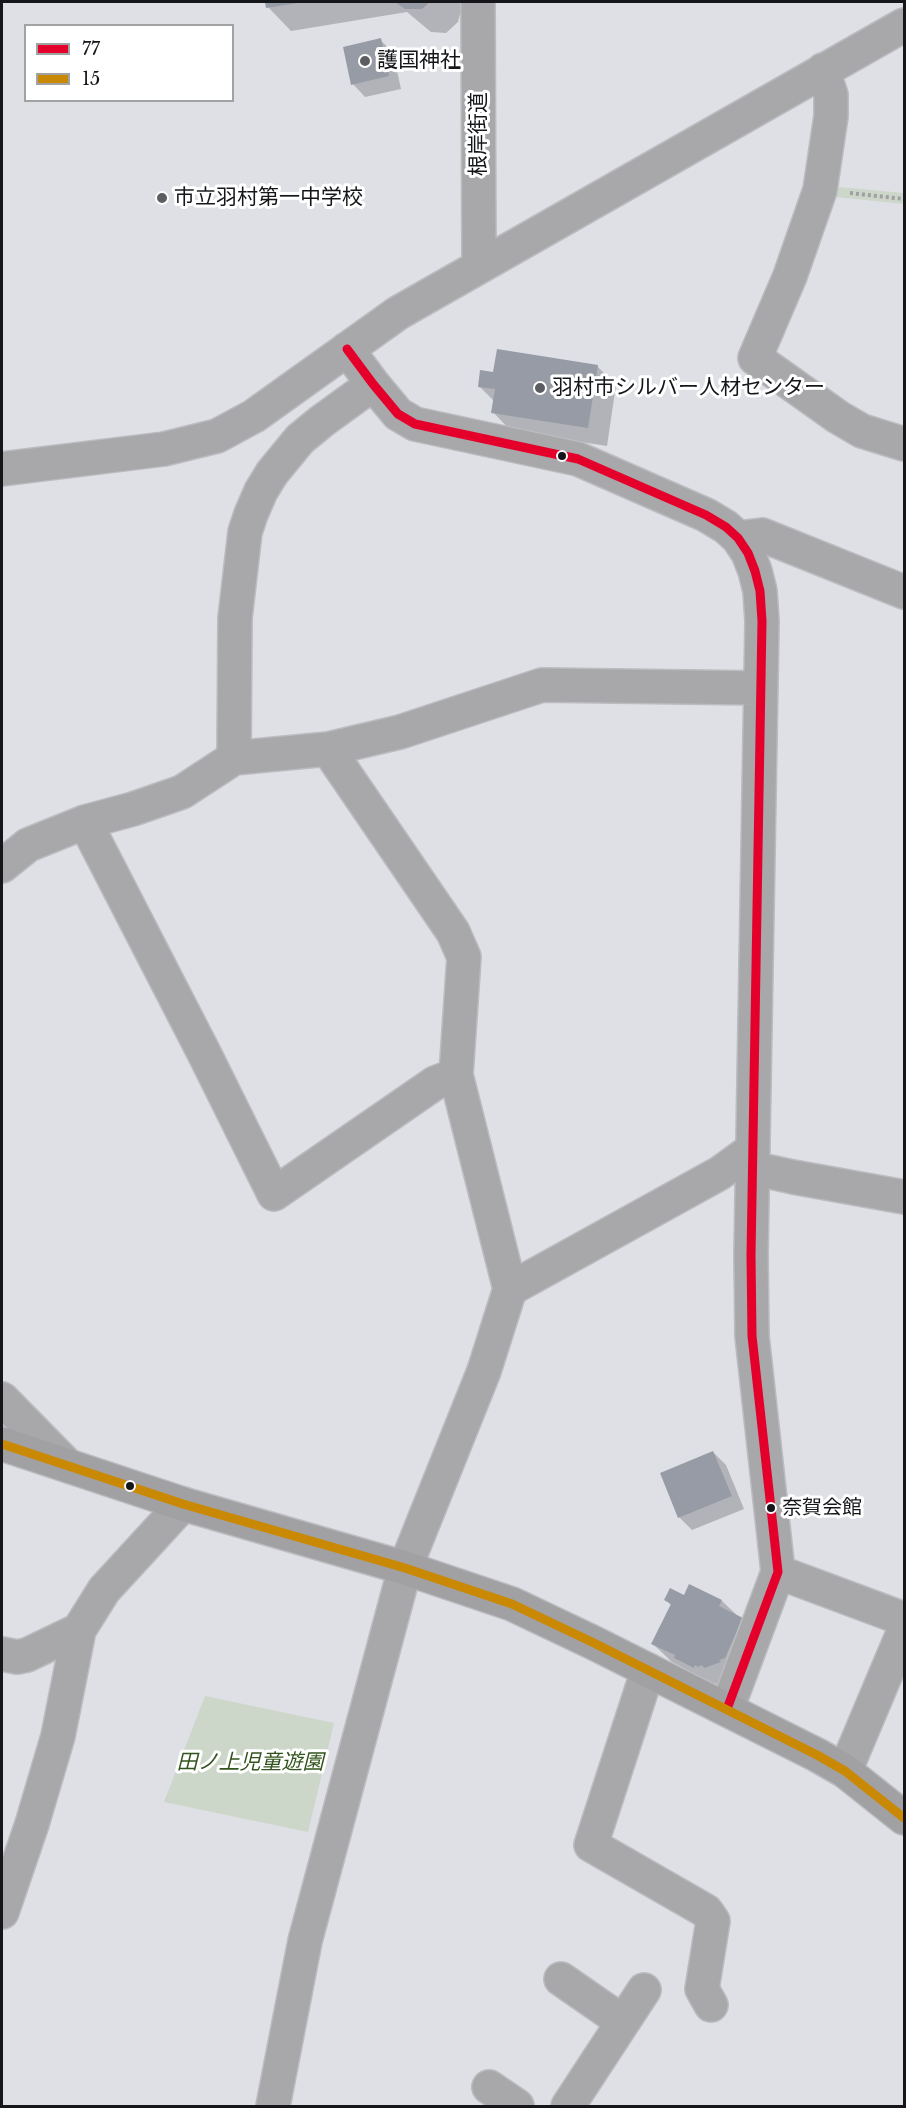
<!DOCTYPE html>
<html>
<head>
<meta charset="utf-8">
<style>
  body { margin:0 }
  #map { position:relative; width:906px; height:2108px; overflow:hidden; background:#dee0e6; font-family:"Libre Baskerville",serif }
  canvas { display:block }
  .frame { position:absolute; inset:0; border:3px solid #141619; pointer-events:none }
  .legend { position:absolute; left:24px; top:24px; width:210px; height:78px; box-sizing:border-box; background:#fff; border:2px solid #a1a2a3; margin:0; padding:8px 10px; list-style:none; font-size:18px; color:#141619 }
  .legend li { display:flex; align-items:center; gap:12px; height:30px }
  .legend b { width:30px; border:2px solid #a1a2a3 }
</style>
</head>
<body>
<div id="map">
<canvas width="906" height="2108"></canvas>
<div class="frame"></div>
<ul class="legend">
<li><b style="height:8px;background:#e4002b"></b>77</li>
<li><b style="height:8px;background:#ca8905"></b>15</li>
</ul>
</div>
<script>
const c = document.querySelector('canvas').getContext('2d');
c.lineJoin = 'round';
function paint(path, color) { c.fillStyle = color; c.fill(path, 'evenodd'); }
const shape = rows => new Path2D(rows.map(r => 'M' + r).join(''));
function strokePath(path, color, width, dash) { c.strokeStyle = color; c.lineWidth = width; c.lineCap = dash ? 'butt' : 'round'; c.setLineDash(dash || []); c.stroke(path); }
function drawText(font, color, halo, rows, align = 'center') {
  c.font = font + ' "Libre Baskerville","Noto Sans JP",serif'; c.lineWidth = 6; c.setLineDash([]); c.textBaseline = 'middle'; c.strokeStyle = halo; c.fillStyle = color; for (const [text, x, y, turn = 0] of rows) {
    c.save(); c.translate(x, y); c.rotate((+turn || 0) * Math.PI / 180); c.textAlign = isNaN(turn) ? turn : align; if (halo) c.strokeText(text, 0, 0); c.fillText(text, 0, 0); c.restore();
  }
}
paint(shape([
  [827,186,904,193,904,204,826,196],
  [205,1696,334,1723,308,1832,164,1802]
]), '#ccd7ca');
paint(shape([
  [267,2,462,2,462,6,458,22,446,33,431,32,407,12,291,31,268,7],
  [380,40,393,52,401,89,365,97,353,84],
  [597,366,616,385,607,446,511,431,493,412,494,401,479,386],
  [713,1452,726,1465,744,1509,692,1530,680,1518,662,1474],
  [690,1586,722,1601,760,1637,718,1685,714,1683,713,1686,694,1677,687,1670,672,1662,653,1644,672,1606,666,1600,685,1597]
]), '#0003');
paint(shape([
  [265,2,298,2,298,3,266,8],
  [395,2,430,2,422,9,405,9],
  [381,38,389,76,351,85,343,47],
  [497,349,598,365,588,428,491,413,495,389,478,387,480,370,493,372],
  [713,1451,732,1496,678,1518,660,1473],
  [689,1584,722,1600,719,1606,743,1618,725,1658,719,1660,721,1662,704,1668,702,1665,698,1667,695,1665,694,1668,674,1658,675,1655,651,1644,671,1604,664,1600,670,1588,684,1595]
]), '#969ba5');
const minor = shape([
  [478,2,479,266],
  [823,70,831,95,831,116,820,190,790,276,755,358,838,417,862,431,904,444],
  [347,349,373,384,398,414,415,424,578,459,706,515,726,527,738,538,748,553,755,571,760,591,762,621,751,1255,752,1336,778,1572,727,1709],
  [2,469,164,449,217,436,254,416,398,313,904,25],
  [738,538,762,535,904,592],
  [328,749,453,932,464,957,456,1075,510,1289,720,1173,753,1149],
  [234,758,235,618,245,532,251,514,261,491,272,473,300,439,322,421,373,384],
  [85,822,204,1053,274,1194,435,1083,456,1075],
  [2,866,28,845,85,822,133,809,182,792,234,758,328,749,400,732,542,685,760,688],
  [752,1168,793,1177,904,1197],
  [2,1399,67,1465],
  [778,1572,904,1619],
  [2,1654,17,1657,27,1655,79,1630],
  [648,1670,591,1845,706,1911,713,1921,702,1989,711,2005],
  [845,1771,904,1631],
  [2,1912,32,1824,58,1736,79,1630,104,1590,183,1504],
  [561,1979,623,2022],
  [489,2087,517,2106],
  [273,2106,305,1941,405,1568,484,1371,510,1289],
  [568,2106,644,1990]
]);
const major = shape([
  [2,1444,183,1504,405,1568,512,1604,594,1643,817,1755,845,1771,904,1818]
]);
strokePath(minor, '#babcc0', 36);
strokePath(major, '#babcc0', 36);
strokePath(shape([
  [850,193,904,199]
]), '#a0a0a3', 4, [3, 3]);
strokePath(minor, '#a8a7a9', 33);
strokePath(major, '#a1a0a3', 33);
strokePath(shape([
  [347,349,373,384,398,414,415,424,578,459,706,515,726,527,738,538,748,553,755,571,760,591,762,621,751,1255,752,1336,778,1572,727,1709]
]), '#e4002b', 9);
strokePath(shape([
  [2,1444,183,1504,405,1568,512,1604,594,1643,817,1755,845,1771,904,1818]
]), '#ca8905', 9);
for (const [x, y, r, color] of [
  [365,61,6,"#5b5d61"],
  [162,198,6,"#5b5d61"],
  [540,388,6,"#5b5d61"],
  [562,456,5,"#141619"],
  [130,1486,5,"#141619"],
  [771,1508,5,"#141619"]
]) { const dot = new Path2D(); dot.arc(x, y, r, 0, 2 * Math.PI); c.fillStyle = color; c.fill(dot); strokePath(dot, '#fff', 2); }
drawText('20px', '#141619', '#fff', [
  ["奈賀会館",782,1508]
], 'left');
drawText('21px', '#141619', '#fff', [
  ["護国神社",377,61],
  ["市立羽村第一中学校",174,198],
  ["羽村市シルバー人材センター",552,388]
], 'left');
drawText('21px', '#141619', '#fff', [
  ["根岸街道",479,134,-90]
]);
drawText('italic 21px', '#32541c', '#fff', [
  ["田ノ上児童遊園",250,1763]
]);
</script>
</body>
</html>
